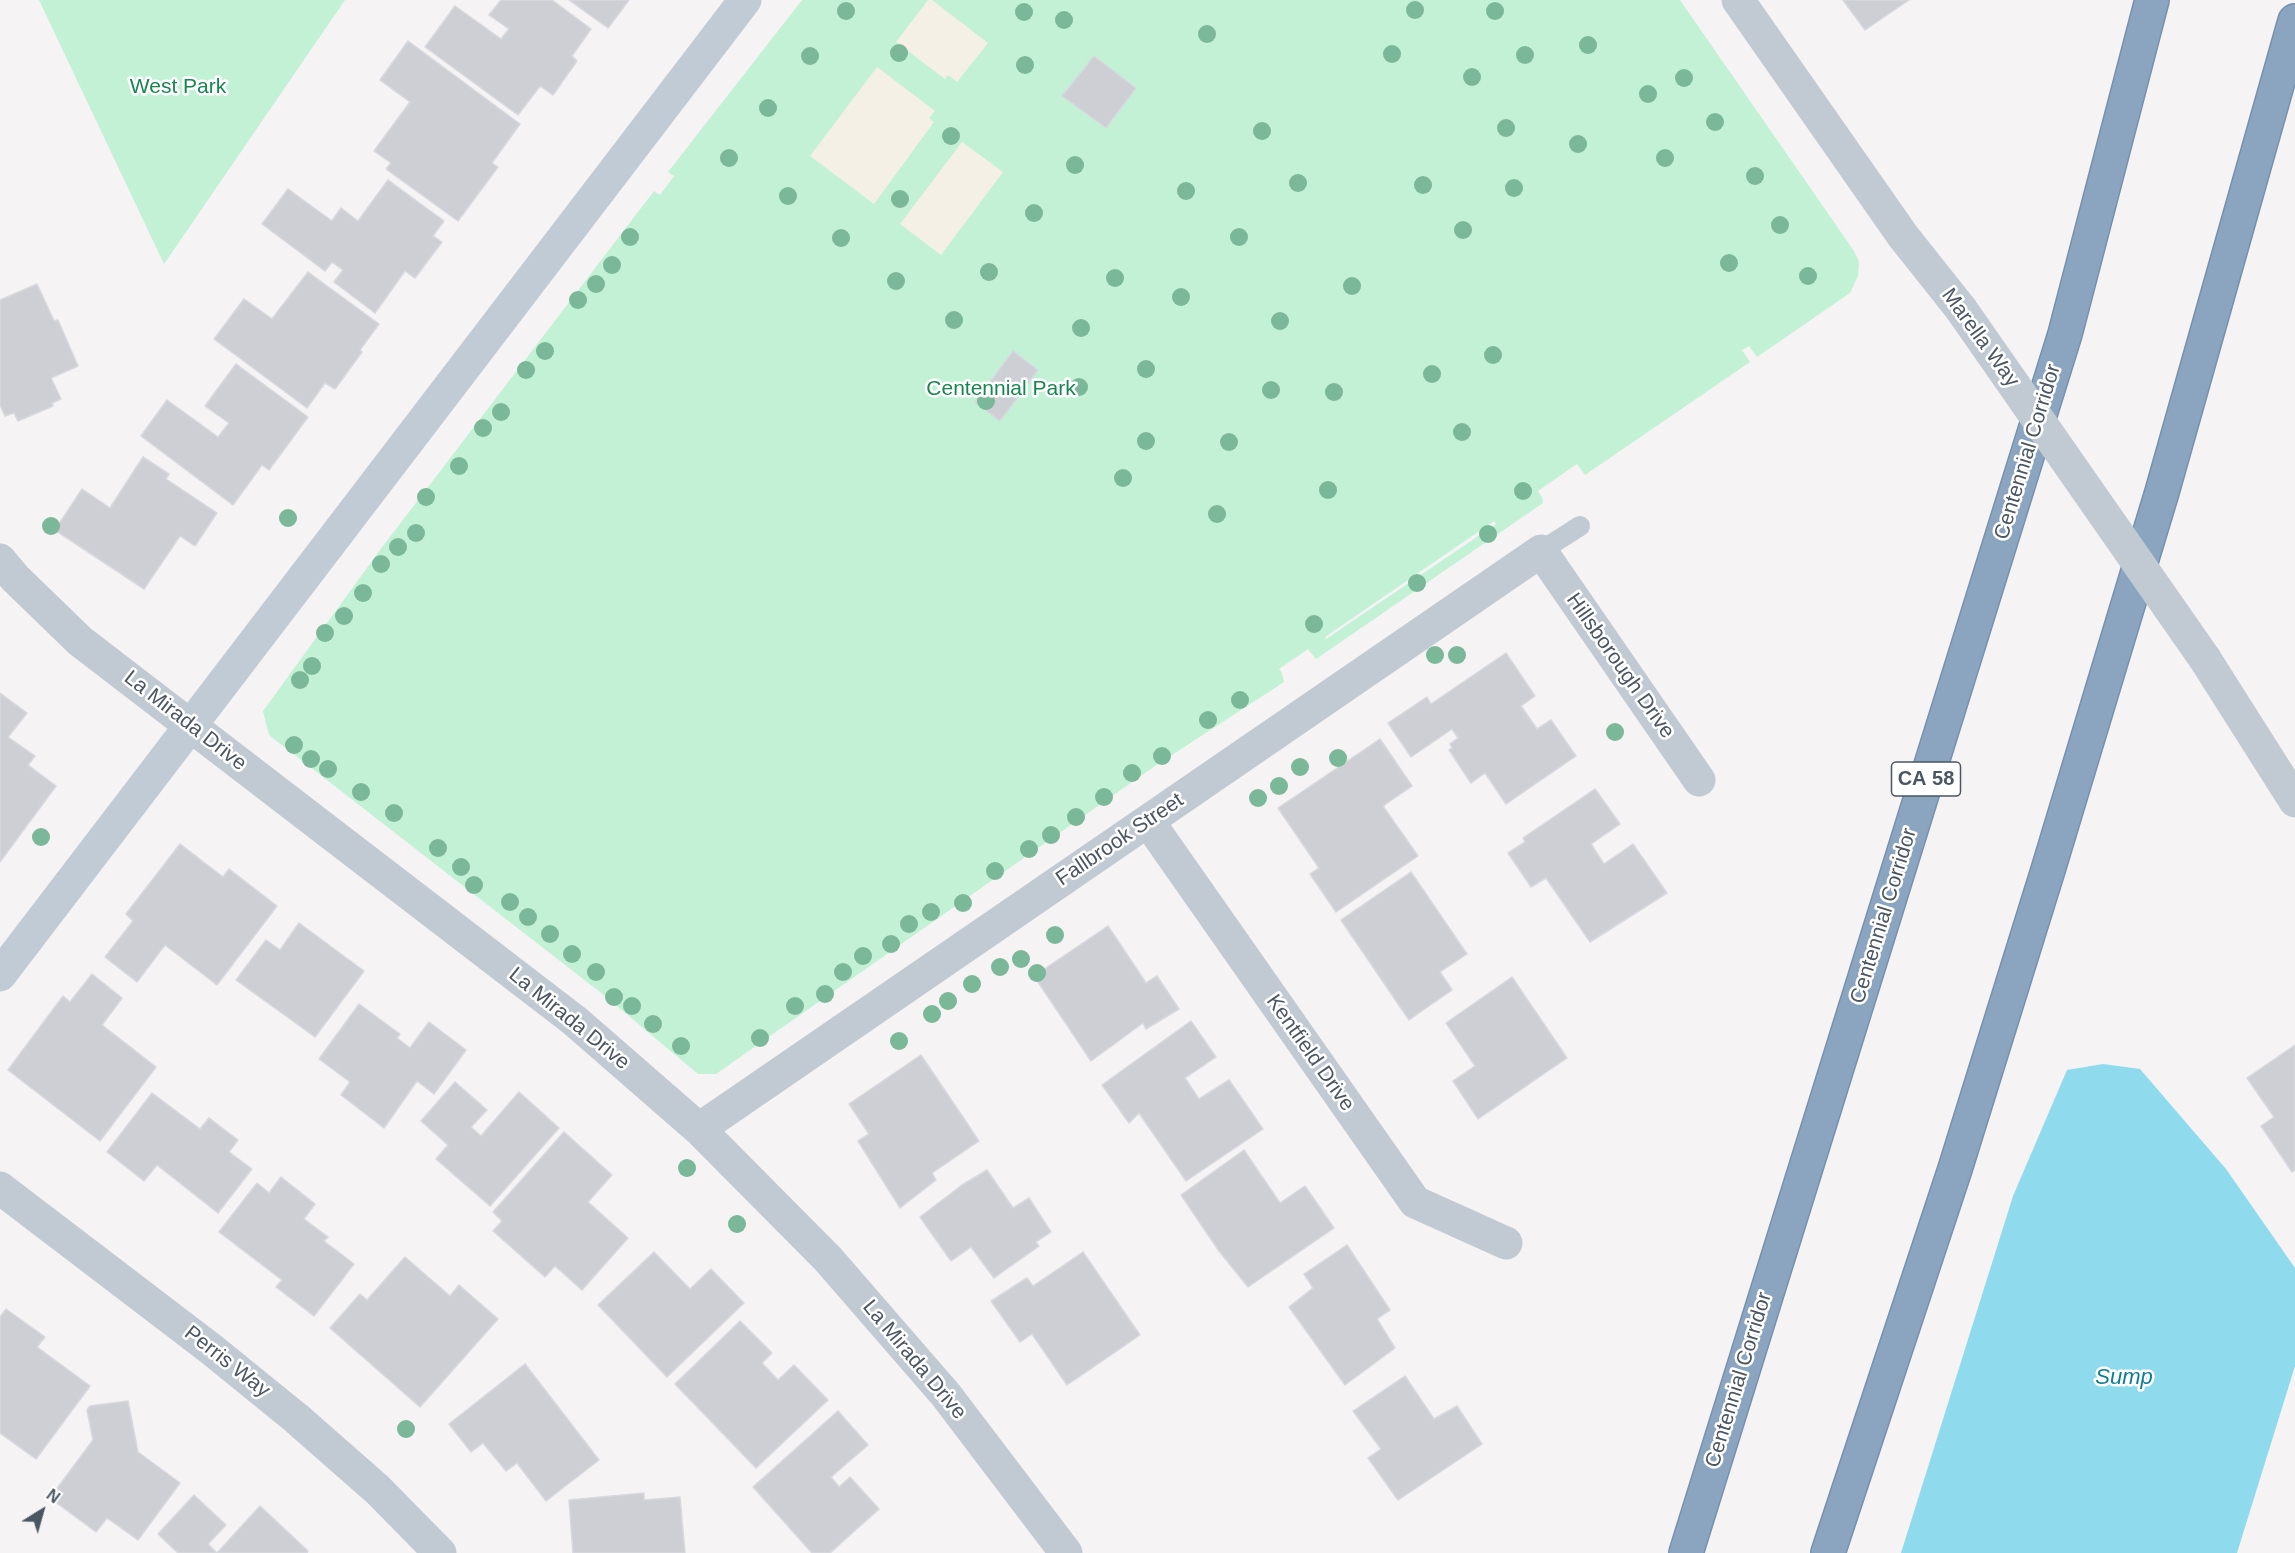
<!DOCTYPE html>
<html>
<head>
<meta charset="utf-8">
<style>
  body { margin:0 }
  #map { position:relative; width:2295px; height:1553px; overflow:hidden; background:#f5f3f3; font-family:Arial,sans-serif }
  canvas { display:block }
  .north { position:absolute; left:12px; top:1481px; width:60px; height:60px; -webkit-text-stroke:4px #fff; paint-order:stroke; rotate:37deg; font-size:16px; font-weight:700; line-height:24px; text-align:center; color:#4a5661 }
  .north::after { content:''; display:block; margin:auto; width:21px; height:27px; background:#4a5661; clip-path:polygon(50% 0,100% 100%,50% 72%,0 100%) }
</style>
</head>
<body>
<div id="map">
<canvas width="2295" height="1553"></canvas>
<div class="north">N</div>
</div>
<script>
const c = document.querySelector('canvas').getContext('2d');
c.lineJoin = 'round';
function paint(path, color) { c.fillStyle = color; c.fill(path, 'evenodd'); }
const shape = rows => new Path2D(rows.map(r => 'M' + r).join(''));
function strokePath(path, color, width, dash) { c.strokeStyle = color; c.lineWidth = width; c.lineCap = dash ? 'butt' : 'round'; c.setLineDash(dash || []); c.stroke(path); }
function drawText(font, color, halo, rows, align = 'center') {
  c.font = font + ' Arial,sans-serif'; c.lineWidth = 5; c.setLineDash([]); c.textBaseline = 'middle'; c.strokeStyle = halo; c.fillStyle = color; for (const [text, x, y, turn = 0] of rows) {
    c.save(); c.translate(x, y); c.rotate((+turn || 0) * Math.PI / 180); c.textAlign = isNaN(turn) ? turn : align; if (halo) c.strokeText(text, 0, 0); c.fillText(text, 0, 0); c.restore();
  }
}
paint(shape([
  [39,0,345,0,164,264],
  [802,0,1680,0,1854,251,1859,262,1858,276,1850,293,1757,357,1749,346,1742,350,1750,362,1585,475,1577,464,1538,491,1542,497,1543,503,1316,659,1308,649,1279,669,1282,673,1284,682,1155,766,716,1074,698,1074,605,996,269,735,263,711,380,550,654,191,660,195,674,176,668,172],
  [1494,521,1496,524,1326,639,1325,637]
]), '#c3f1d5');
paint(shape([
  [928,0,932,0,988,43,957,82,948,75,945,79,896,42],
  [877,67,935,111,929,118,934,122,874,204,810,156],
  [962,142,1003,172,941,255,900,224]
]), '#f5f0e5');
paint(shape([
  [2103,1064,2140,1069,2226,1169,2295,1268,2295,1366,2237,1553,1901,1553,2013,1196,2067,1070]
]), '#90daee');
const building = shape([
  [501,0,552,0,591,29,572,56,577,61,553,95,540,86,518,115,425,47,455,6,501,39,509,29,489,15,501,0],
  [569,0,629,0,608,28,569,0],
  [1843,0,1909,0,1865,30,1843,0],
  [408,41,520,124,492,163,498,167,458,221,386,169,391,163,374,151,410,102,380,80,408,41],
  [1094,56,1136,88,1106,128,1062,96,1094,56],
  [388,180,444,221,433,236,442,242,415,278,405,271,375,313,334,282,343,270,332,262,325,271,262,224,288,189,332,221,341,208,358,221,388,180],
  [308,272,379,324,360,350,362,352,335,389,325,383,307,408,214,339,244,299,272,319,308,272],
  [37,284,54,321,58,320,78,366,51,378,61,399,52,403,53,406,18,421,14,413,5,416,0,405,0,300,37,284],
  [1013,351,1038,370,1000,421,975,402,1013,351],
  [236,364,308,417,269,470,262,465,233,505,141,436,167,400,218,437,229,423,205,406,236,364],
  [143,457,169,474,166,479,217,513,195,546,180,536,144,589,55,530,82,489,110,508,143,457],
  [1506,653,1535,696,1521,706,1537,729,1551,720,1576,756,1506,804,1485,773,1471,783,1449,750,1452,748,1450,744,1458,738,1452,729,1411,757,1388,723,1427,697,1431,704,1506,653],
  [0,693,27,713,8,737,35,756,28,765,56,786,0,862,0,693],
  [1380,739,1412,786,1383,806,1418,856,1336,912,1310,874,1319,868,1278,808,1380,739],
  [1595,789,1620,824,1591,844,1604,864,1633,844,1667,893,1590,942,1546,878,1531,887,1508,853,1525,842,1523,838,1595,789],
  [180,844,223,877,229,869,277,906,217,985,165,945,137,982,105,957,133,921,126,914,180,844],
  [1411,872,1467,954,1440,972,1452,990,1409,1020,1341,920,1411,872],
  [299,923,364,971,315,1037,236,980,266,940,280,950,299,923],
  [1108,926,1146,983,1157,976,1179,1009,1146,1029,1143,1023,1091,1061,1034,976,1108,926],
  [92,974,122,998,102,1025,156,1067,100,1141,8,1070,63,996,70,1002,92,974],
  [1512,977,1567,1058,1478,1119,1453,1081,1475,1066,1446,1023,1512,977],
  [359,1004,400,1034,397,1038,410,1048,429,1022,466,1050,434,1094,417,1081,384,1128,341,1095,350,1082,319,1059,359,1004],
  [1191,1021,1216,1057,1185,1078,1199,1099,1229,1080,1263,1129,1186,1181,1139,1113,1129,1123,1102,1085,1191,1021],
  [2295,1045,2295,1170,2292,1172,2261,1126,2274,1117,2247,1078,2295,1045],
  [921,1055,979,1141,932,1173,936,1180,900,1208,858,1141,869,1134,849,1104,921,1055],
  [455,1082,487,1110,471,1127,481,1136,519,1092,559,1128,490,1206,436,1159,448,1145,421,1121,455,1082],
  [152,1093,200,1129,209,1118,238,1140,229,1152,252,1169,218,1213,157,1165,144,1181,107,1152,152,1093],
  [564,1132,612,1175,588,1202,628,1238,582,1290,555,1266,545,1277,493,1231,502,1221,493,1212,564,1132],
  [1244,1150,1280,1203,1305,1186,1334,1228,1248,1287,1219,1251,1181,1195,1244,1150],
  [987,1170,1013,1208,1029,1198,1051,1232,1036,1242,1039,1246,994,1278,971,1247,951,1261,920,1217,962,1185,987,1170],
  [281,1177,315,1204,304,1219,328,1237,324,1241,354,1264,314,1316,276,1287,282,1280,219,1232,257,1183,269,1193,281,1177],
  [1347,1245,1390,1310,1377,1319,1395,1348,1345,1385,1289,1307,1313,1288,1304,1274,1347,1245],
  [654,1252,690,1289,711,1269,744,1303,667,1377,598,1305,654,1252],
  [1083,1252,1140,1335,1067,1385,1032,1334,1020,1342,991,1301,1027,1278,1033,1286,1083,1252],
  [405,1257,450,1296,459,1285,498,1319,420,1407,330,1328,360,1294,367,1300,405,1257],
  [6,1309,45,1337,37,1347,90,1386,36,1459,0,1433,0,1317,6,1309],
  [740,1321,772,1353,762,1363,778,1380,794,1365,828,1400,756,1468,675,1384,740,1321],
  [525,1364,599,1460,546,1501,517,1463,506,1471,483,1443,471,1452,449,1424,525,1364],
  [1405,1376,1434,1419,1457,1406,1482,1444,1398,1500,1368,1458,1381,1449,1353,1411,1405,1376],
  [128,1401,138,1452,180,1483,138,1540,107,1518,96,1532,50,1498,93,1440,87,1410,90,1406,128,1401],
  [838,1411,868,1445,831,1477,839,1487,850,1477,879,1509,830,1553,812,1553,753,1487,838,1411],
  [644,1493,644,1500,680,1497,685,1553,573,1553,569,1500,644,1493],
  [194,1495,226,1525,208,1544,217,1553,260,1506,308,1551,307,1553,178,1553,158,1534,194,1495]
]);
paint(building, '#cdcfd5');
strokePath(building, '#d7d9de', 1.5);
const highway = shape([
  [1686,1553,2065,334,2152,0],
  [1828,1553,1955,1169,2048,870,2162,492,2295,21]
]);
strokePath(highway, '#7690ad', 36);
strokePath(shape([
  [1541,551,1580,526]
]), '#c1cad2', 20);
strokePath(shape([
  [1738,0,1903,236,1961,309],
  [0,560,15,578,80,641,575,1021,699,1129,828,1259,946,1395,1066,1553],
  [2205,659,2295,801],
  [1148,821,1415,1202,1506,1243],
  [699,1129,1541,551,1699,780],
  [0,1188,211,1349,296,1418,378,1490,440,1553]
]), '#c1cad2', 33);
strokePath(shape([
  [0,975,745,0]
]), '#c1cbd6', 33);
strokePath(highway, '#8ba5c1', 33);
strokePath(shape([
  [1961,309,2205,659]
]), '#c1cad2', 33);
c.fillStyle = '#7bb799';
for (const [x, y] of [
  [1415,10],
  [846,11],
  [1495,11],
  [1024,12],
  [1064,20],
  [1207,34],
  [1588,45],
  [899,53],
  [1392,54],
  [1525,55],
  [810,56],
  [1025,65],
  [1472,77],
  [1684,78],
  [1648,94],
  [768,108],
  [1715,122],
  [1506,128],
  [1262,131],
  [951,136],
  [1578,144],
  [729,158],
  [1665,158],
  [1075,165],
  [1755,176],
  [1298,183],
  [1423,185],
  [1514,188],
  [1186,191],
  [788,196],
  [900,199],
  [1034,213],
  [1780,225],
  [1463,230],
  [630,237],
  [1239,237],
  [841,238],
  [1729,263],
  [612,265],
  [989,272],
  [1808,276],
  [1115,278],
  [896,281],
  [596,284],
  [1352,286],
  [1181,297],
  [578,300],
  [954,320],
  [1280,321],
  [1081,328],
  [545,351],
  [1493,355],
  [1146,369],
  [526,370],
  [1432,374],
  [1079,387],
  [1271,390],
  [1334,392],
  [986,401],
  [501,412],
  [483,428],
  [1462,432],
  [1146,441],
  [1229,442],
  [459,466],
  [1123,478],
  [1328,490],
  [1523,491],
  [426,497],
  [1217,514],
  [288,518],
  [51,526],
  [416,533],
  [1488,534],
  [398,547],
  [381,564],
  [1417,583],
  [363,593],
  [344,616],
  [1314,624],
  [325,633],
  [1435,655],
  [1457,655],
  [312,666],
  [300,680],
  [1240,700],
  [1208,720],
  [1615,732],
  [294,745],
  [1162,756],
  [1338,758],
  [311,759],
  [1300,767],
  [328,769],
  [1132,773],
  [1279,786],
  [361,792],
  [1104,797],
  [1258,798],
  [394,813],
  [1076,817],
  [1051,835],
  [41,837],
  [438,848],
  [1029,849],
  [461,867],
  [995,871],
  [474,885],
  [510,902],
  [963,903],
  [931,912],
  [528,917],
  [909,924],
  [550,934],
  [1055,935],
  [891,944],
  [572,954],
  [863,956],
  [1021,959],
  [1000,967],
  [596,972],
  [843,972],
  [1037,973],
  [972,984],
  [825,994],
  [614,997],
  [948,1001],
  [632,1006],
  [795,1006],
  [932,1014],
  [653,1024],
  [760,1038],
  [899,1041],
  [681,1046],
  [687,1168],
  [737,1224],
  [406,1429]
]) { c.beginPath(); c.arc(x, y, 9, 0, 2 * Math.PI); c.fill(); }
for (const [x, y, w] of [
  [1926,779,69]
]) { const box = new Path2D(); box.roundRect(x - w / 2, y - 17, w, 34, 4.5); c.fillStyle = '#fff'; c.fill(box); strokePath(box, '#4a5661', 1.5); }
drawText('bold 20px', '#4a5661', null, [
  ["CA 58",1926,779]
]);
drawText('21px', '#17864f', '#fff', [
  ["West Park",178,87],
  ["Centennial Park",1001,389]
]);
drawText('21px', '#4a5661', '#fff', [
  ["Marella Way",1980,338,54],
  ["Centennial Corridor",2028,452,-73],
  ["Hillsborough Drive",1620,666,55],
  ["La Mirada Drive",185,721,38],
  ["Fallbrook Street",1120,840,-34],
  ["Centennial Corridor",1884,916,-73],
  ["La Mirada Drive",569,1019,39],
  ["Kentfield Drive",1310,1053,55],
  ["La Mirada Drive",914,1360,50],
  ["Perris Way",227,1362,38],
  ["Centennial Corridor",1739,1380,-73]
]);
drawText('italic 22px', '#0c7c9b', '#fff', [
  ["Sump",2124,1378]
]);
</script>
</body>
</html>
